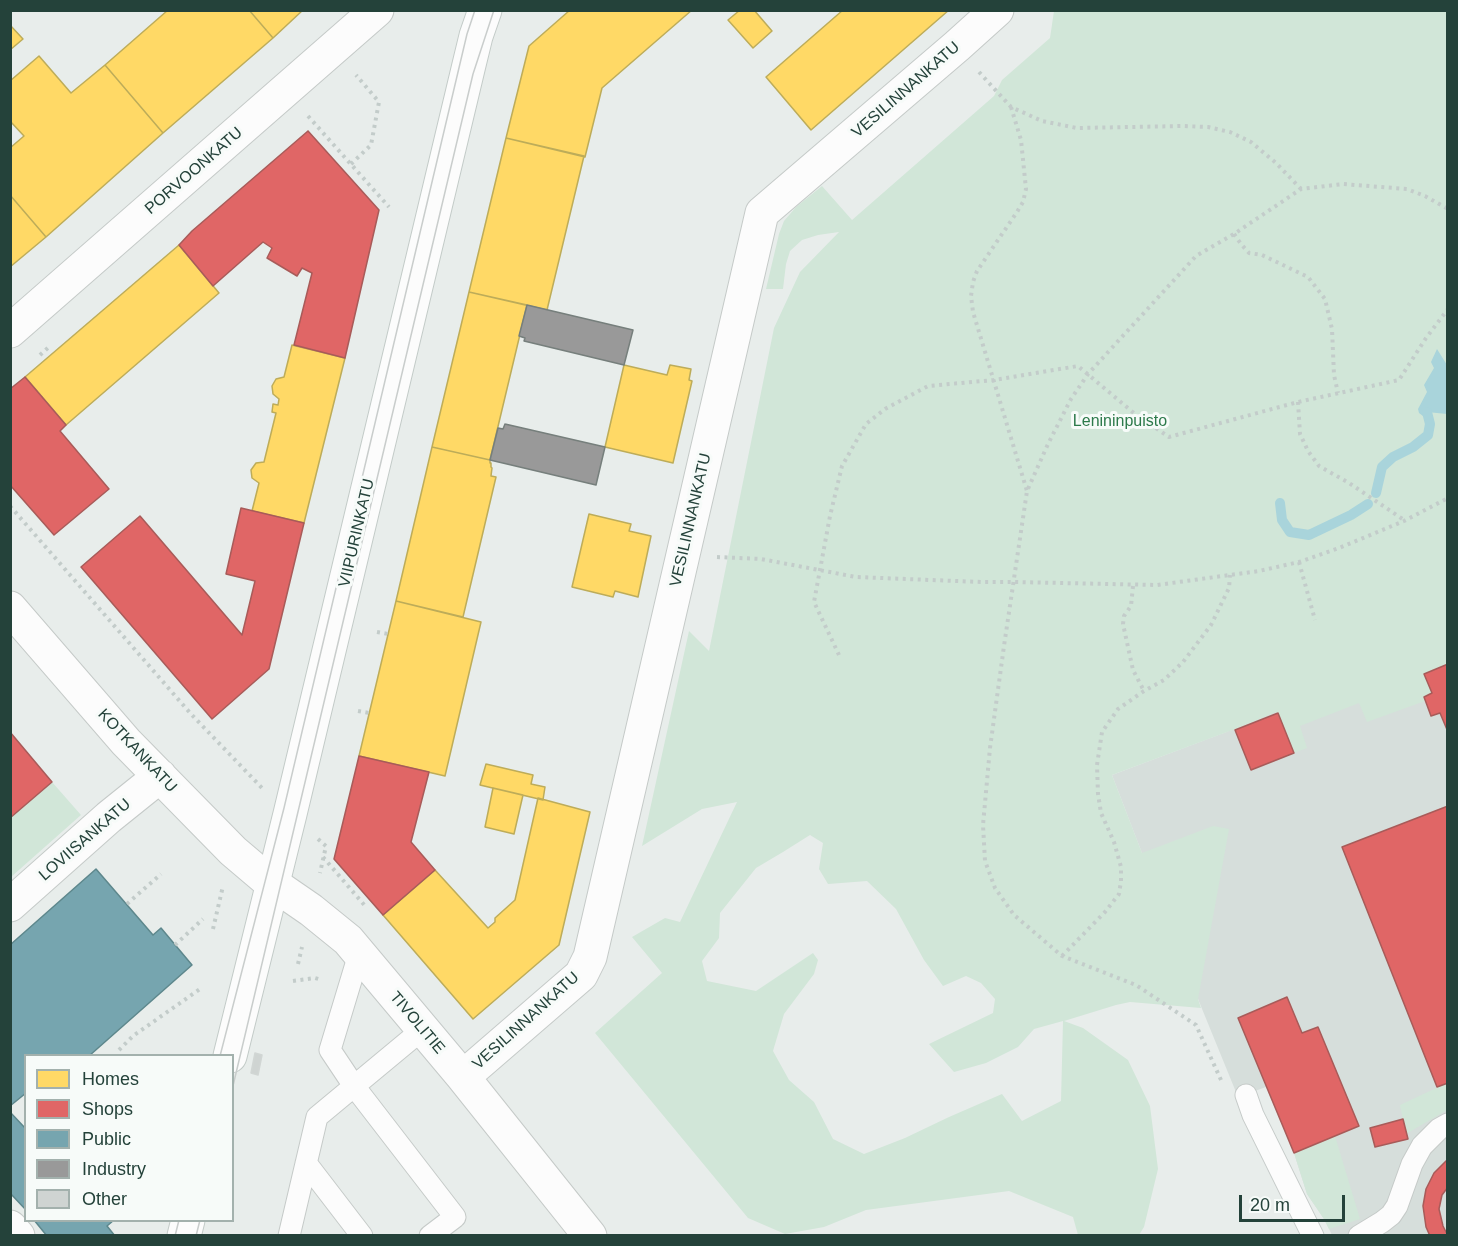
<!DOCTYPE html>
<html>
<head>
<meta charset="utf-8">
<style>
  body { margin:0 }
  #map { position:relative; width:1458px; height:1246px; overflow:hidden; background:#e8edeb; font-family:Arial,sans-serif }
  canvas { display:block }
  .frame { position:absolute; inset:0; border:12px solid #24423a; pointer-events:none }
  .legend { position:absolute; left:24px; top:1054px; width:210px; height:168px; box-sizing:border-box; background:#f7fbf9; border:2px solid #a3b1ad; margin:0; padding:8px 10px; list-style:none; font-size:18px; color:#24423a }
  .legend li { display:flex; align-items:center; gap:12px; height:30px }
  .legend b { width:30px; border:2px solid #a3b1ad }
  .scale { position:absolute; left:1239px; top:1195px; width:106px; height:27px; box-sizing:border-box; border:3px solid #24423a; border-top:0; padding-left:8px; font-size:18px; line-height:21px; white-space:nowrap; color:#24423a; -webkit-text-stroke:4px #f7fbf9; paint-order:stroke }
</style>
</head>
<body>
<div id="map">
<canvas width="1458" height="1246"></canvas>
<div class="frame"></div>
<ul class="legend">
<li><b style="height:16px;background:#ffd966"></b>Homes</li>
<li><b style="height:16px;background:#e06666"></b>Shops</li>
<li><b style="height:16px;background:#76a5af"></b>Public</li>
<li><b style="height:16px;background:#999"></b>Industry</li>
<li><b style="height:16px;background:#cfd4d2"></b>Other</li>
</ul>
<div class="scale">20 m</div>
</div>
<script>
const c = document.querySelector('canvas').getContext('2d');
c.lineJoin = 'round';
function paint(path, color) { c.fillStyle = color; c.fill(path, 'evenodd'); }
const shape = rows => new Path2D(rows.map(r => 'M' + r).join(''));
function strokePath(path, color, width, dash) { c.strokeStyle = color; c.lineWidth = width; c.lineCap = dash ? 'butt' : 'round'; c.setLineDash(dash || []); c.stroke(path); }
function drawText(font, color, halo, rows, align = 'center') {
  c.font = font + ' Arial,sans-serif'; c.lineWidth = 6; c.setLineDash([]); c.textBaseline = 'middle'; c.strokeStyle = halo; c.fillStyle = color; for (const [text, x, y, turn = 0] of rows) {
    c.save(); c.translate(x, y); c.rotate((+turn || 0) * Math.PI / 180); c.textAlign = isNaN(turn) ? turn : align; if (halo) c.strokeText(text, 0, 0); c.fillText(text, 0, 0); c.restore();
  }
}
paint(shape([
  [1447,640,1447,1235,1332,1235,1324,1219,1307,1194,1294,1153,1266,1087,1238,1097,1198,999,1112,775,1229,731]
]), '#d6dedb');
paint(shape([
  [1054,11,1447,11,1447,664,1425,674,1432,693,1424,697,1425,701,1367,722,1359,703,1300,726,1307,748,1294,753,1276,712,1235,729,1112,775,1142,853,1213,826,1229,829,1198,999,1201,1008,1130,1002,1116,1005,1064,1021,1083,1028,1128,1060,1150,1106,1158,1169,1144,1227,1139,1235,1078,1235,1073,1217,1009,1191,866,1210,824,1227,785,1234,748,1218,595,1033,662,973,632,937,665,918,680,922,737,802,702,809,642,846,689,631,709,651,774,328,800,272,839,232,818,235,802,240,790,251,786,264,783,289,766,289,779,234,784,221,796,207,822,186,852,220,994,96,1002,80,1050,38],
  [810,835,823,843,819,869,828,884,867,881,896,909,924,960,943,986,966,976,981,983,995,999,993,1013,929,1044,954,1072,986,1063,1018,1047,1034,1029,1063,1021,1061,1101,1022,1121,1002,1094,949,1117,905,1138,864,1154,833,1139,814,1102,789,1080,773,1051,784,1014,814,974,818,960,813,953,756,991,707,981,702,961,719,938,720,913,756,868,783,852],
  [52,782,81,815,11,877,10,818],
  [1447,1083,1447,1110,1406,1134,1400,1105],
  [1335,1136,1360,1219,1329,1229,1324,1219,1307,1194,1294,1153]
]), '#d1e6d8');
paint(shape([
  [1437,349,1447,365,1447,414,1427,412,1423,416,1419,413,1418,409,1427,392,1424,385,1434,368,1431,362]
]), '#a9d4db');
const homes = shape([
  [168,10,249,10,273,38,163,133,105,65,168,10],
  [249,10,303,10,273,38,249,10],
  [570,10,692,10,602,88,585,157,506,138,529,46,570,10],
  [740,10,754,10,772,31,753,48,728,20,740,10],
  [843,10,949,10,811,130,766,77,843,10],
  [10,25,23,39,10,50,10,25],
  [39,56,71,93,105,65,163,133,46,237,10,195,10,148,24,136,10,121,10,81,39,56],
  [506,138,584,156,547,310,469,292,506,138],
  [10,195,46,237,10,267,10,195],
  [179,245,219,293,66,425,25,377,179,245],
  [469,292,527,305,490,460,432,447,469,292],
  [292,345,345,358,304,523,252,511,259,483,252,478,251,470,256,463,264,462,276,413,272,412,273,404,278,405,279,399,273,394,272,386,276,379,284,377,292,345],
  [624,365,667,375,670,365,691,369,689,380,692,381,673,463,605,447,624,365],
  [432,447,490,460,490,463,491,463,491,467,492,468,491,476,496,477,463,617,396,601,432,447],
  [589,514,631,524,629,531,651,536,638,597,615,591,613,597,572,587,589,514],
  [396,601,481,622,445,776,359,756,396,601],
  [486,764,533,775,531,784,545,787,543,800,480,785,486,764],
  [493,788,523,795,514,834,485,827,493,788],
  [538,798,590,812,559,945,473,1019,383,915,435,870,488,928,495,922,495,918,515,900,538,798]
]);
paint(homes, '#ffd966');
strokePath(homes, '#bdac59', 1.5);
const shops = shape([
  [308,131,379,210,345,358,294,345,312,273,302,268,297,276,267,258,272,248,263,242,213,286,179,245,192,231,308,131],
  [25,377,66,425,60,431,109,489,54,535,10,485,10,389,25,377],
  [241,508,304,523,269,669,212,719,81,567,140,516,242,635,255,581,226,574,241,508],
  [1448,664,1448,732,1440,713,1431,716,1424,697,1432,693,1424,674,1448,664],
  [1278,713,1294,753,1251,770,1235,730,1278,713],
  [10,732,52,782,10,818,10,732],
  [359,756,429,772,411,842,435,870,383,915,334,859,359,756],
  [1448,806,1448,1083,1437,1087,1342,847,1448,806],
  [1287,997,1302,1033,1318,1027,1359,1126,1294,1153,1238,1018,1287,997],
  [1403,1119,1408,1139,1375,1147,1370,1128,1403,1119],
  [1448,1159,1448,1187,1442,1195,1439,1209,1443,1226,1448,1236,1430,1236,1426,1227,1423,1206,1426,1189,1434,1173,1448,1159]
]);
paint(shops, '#e06666');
strokePath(shops, '#a85b59', 1.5);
const public = shape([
  [96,869,153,935,161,928,192,965,89,1056,26,1056,26,1093,10,1106,10,945,96,869],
  [10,1112,26,1129,26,1210,10,1193,10,1112],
  [34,1220,114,1220,107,1226,115,1236,47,1236,34,1220]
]);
paint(public, '#76a5af');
strokePath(public, '#5d878c', 1.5);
const industry = shape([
  [527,305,633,330,624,365,524,341,525,338,519,336,527,305],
  [505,424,605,447,596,485,490,460,498,428,503,429,505,424]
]);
paint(industry, '#999');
strokePath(industry, '#767f7c', 1.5);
strokePath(shape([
  [1376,493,1382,467,1393,457,1413,447,1428,435,1430,424,1427,412],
  [1280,503,1282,520,1290,532,1309,535,1351,515,1368,504]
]), '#a9d4db', 10);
const building = shape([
  [255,1053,262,1055,258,1075,251,1073,255,1053]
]);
paint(building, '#cfd4d2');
strokePath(building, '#d1d6d4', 1.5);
const lane = shape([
  [359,954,330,1050,354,1086,455,1217,430,1236],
  [1246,1095,1253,1115,1313,1236],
  [306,1163,362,1236],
  [289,1236,317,1117,423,1029],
  [1359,1236,1382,1222,1391,1215,1397,1206,1412,1164,1422,1146,1439,1129,1448,1124]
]);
const street = shape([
  [10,331,377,10],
  [10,608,126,742,233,851,266,879,311,910,348,940,463,1077,590,1236],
  [10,905,109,817,160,776],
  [463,1077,581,975,590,957,762,213,957,46,997,10],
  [10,1227,18,1236]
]);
const secondary = shape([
  [230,1056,290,814,468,69,476,36,485,10],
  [184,1236,188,1220]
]);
strokePath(lane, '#c5cac8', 23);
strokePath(street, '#c5cac8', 35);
strokePath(secondary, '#c3cbc8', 35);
strokePath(shape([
  [979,72,1011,107,1042,121,1077,128,1183,126,1208,127,1230,132,1251,142,1276,163,1301,189],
  [1011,107,1021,140,1026,189,1023,202,1017,212,977,271,973,282,971,296,973,312,1027,491],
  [308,116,389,207],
  [351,164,371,145,379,102,356,75],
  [1234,234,1241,244,1249,253,1262,255,1308,277,1325,299,1332,329,1334,375,1338,393],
  [40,355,51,345],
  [1298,402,1300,434,1308,451,1319,466,1349,483,1404,520],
  [10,506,191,714,262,788],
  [717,557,761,559,856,577,981,582,1014,582,1157,585,1259,571,1299,562,1339,548,1404,521,1448,498],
  [1299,562,1315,620],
  [1133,586,1131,606,1124,616,1123,624,1133,670,1144,691],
  [377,632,388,634],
  [839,655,814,602,830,516,842,466,866,424,885,409,928,386,994,380,1078,366,1135,414,1169,437,1298,402,1399,380,1426,338,1448,309],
  [358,711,369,713],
  [318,839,326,846,320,873],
  [323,857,366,907],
  [127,904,161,874],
  [213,929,223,886],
  [175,945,203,919],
  [1062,956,1105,912,1119,894,1121,881,1121,867,1114,842,1101,813,1098,794,1097,765,1102,732,1118,709,1144,691,1164,680,1183,662,1211,625,1229,588,1230,575],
  [298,964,302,947],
  [293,981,315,978,322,980],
  [119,1050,133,1036,200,989],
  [1221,1080,1196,1025,1136,985,1062,956,1014,915,995,888,985,861,983,825,990,748,1004,646,1027,491,1048,444,1071,399,1088,374,1196,256,1234,234,1301,189,1343,184,1407,189,1425,196,1448,209]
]), '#c3ccca', 4, [3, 4.5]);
strokePath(lane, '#fcfcfc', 21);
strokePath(street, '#fcfcfc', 33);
strokePath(secondary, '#fcfcfc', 33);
strokePath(shape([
  [220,1056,284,808,467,34,475,10],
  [232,1090,473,74,494,10],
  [175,1236,179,1220],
  [196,1236,200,1220]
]), '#c9cdcc', 1.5);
drawText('16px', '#24423a', '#f7fbf9', [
  ["VESILINNANKATU",906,90,-41],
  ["PORVOONKATU",194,171,-41],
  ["VESILINNANKATU",691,520,-77],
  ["VIIPURINKATU",357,533,-77],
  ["KOTKANKATU",137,751,47],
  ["LOVIISANKATU",85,840,-41],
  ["VESILINNANKATU",526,1021,-42],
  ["TIVOLITIE",417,1023,50]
]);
drawText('16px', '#2d7a4b', '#f7fbf9', [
  ["Lenininpuisto",1120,422]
]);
</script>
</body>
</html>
